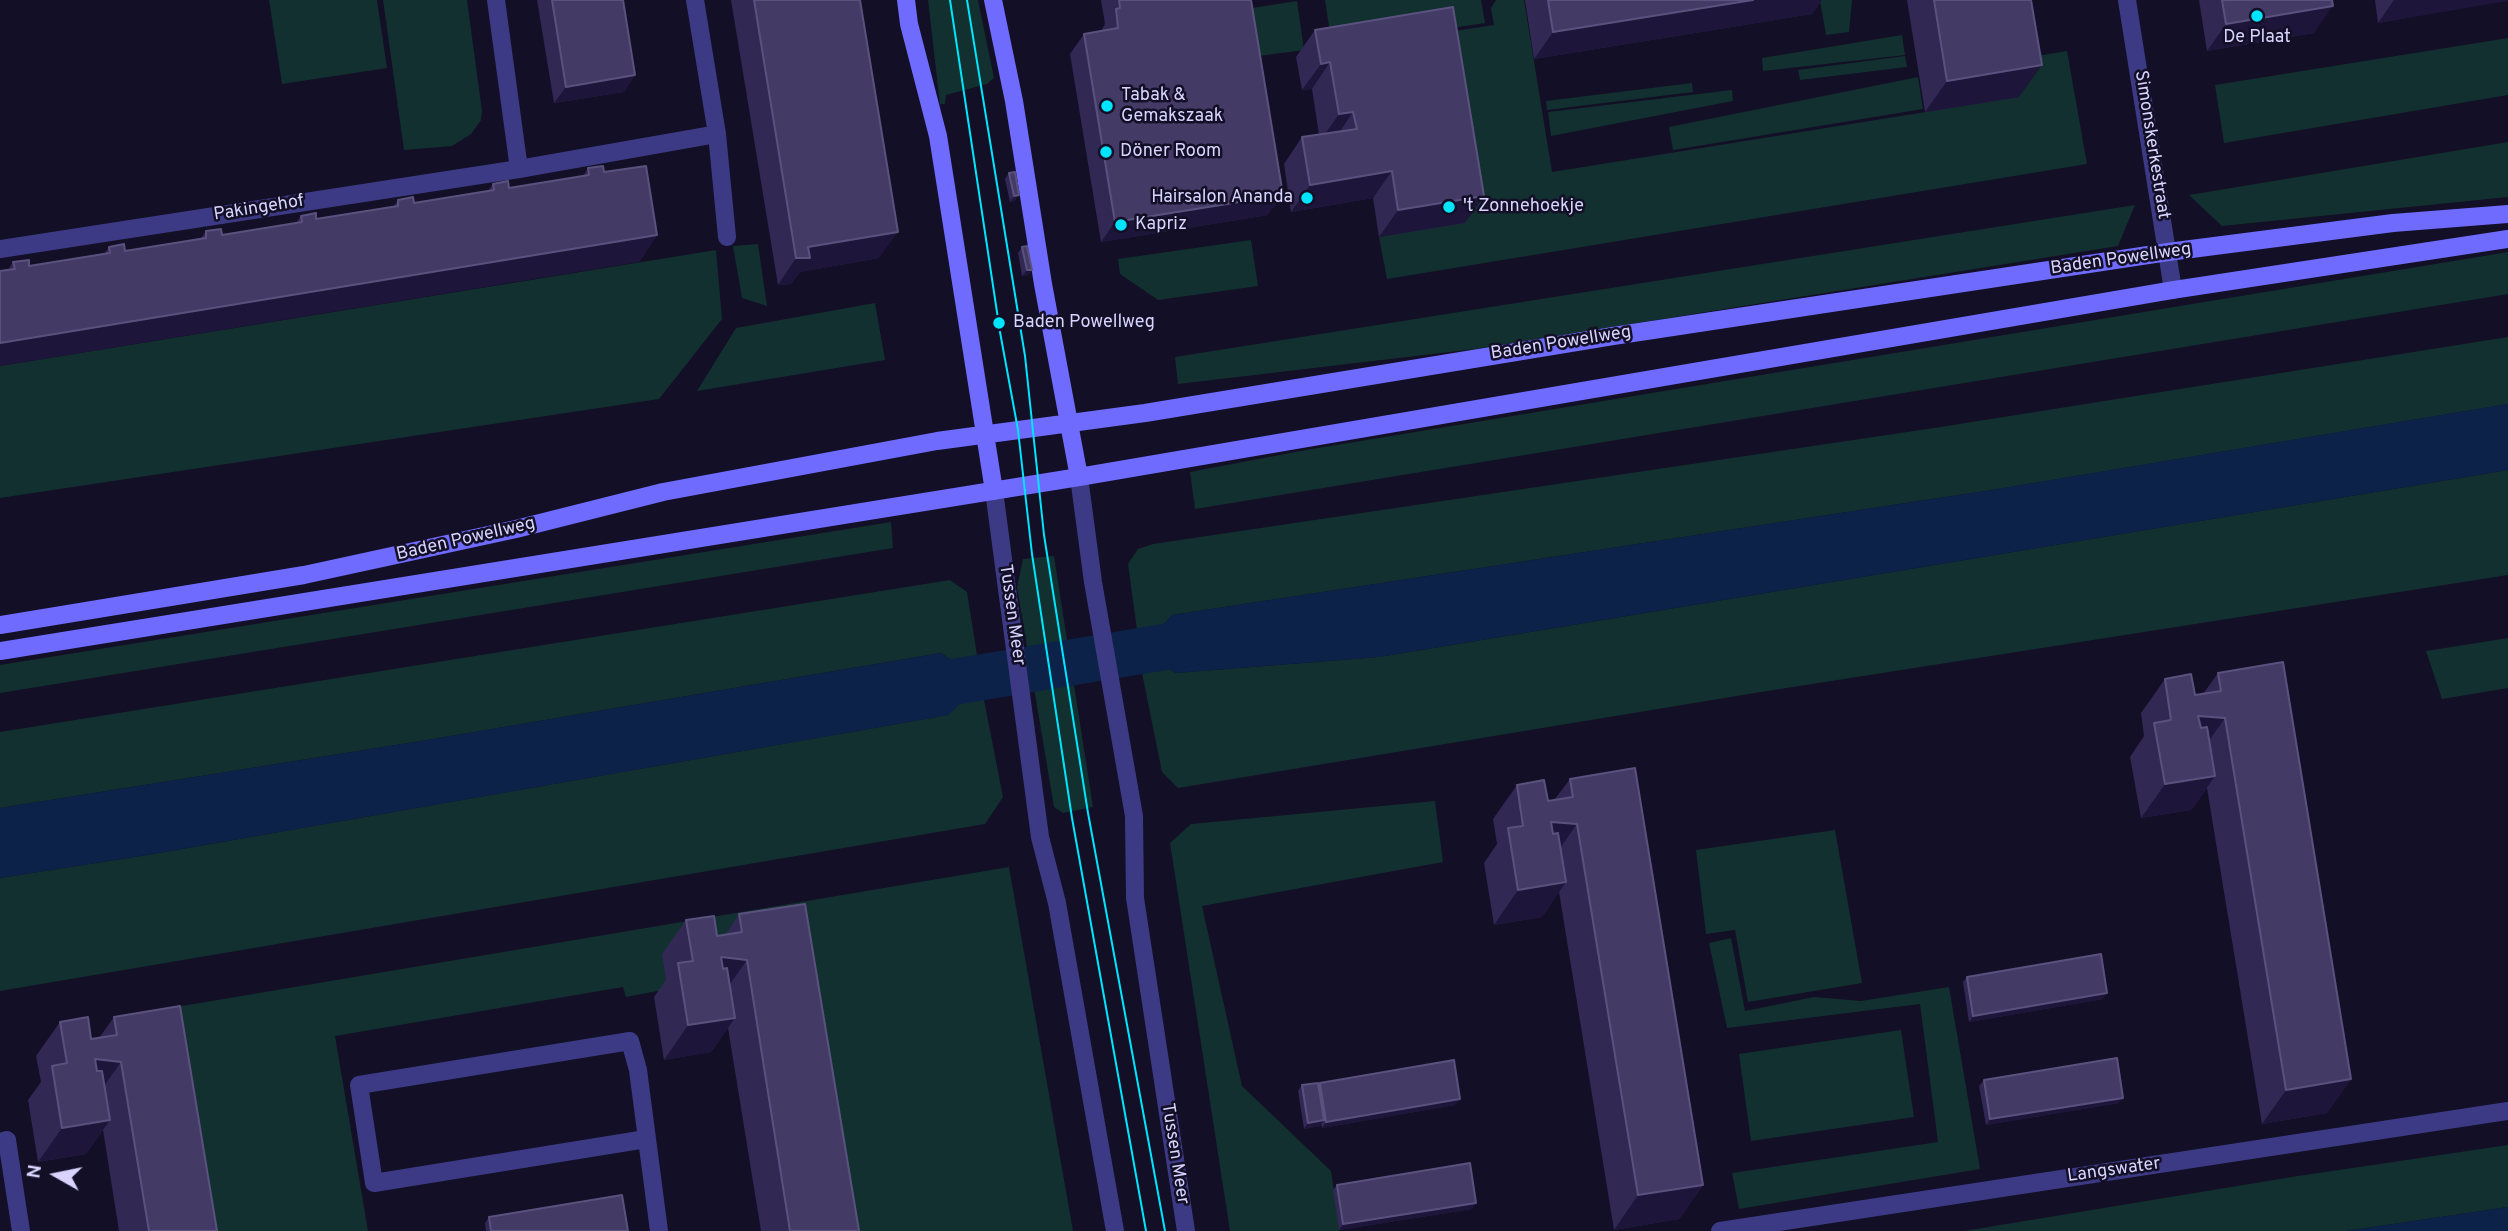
<!DOCTYPE html>
<html>
<head>
<meta charset="utf-8">
<style>
  body { margin:0 }
  #map { position:relative; width:2508px; height:1231px; overflow:hidden; background:#130f26; font-family:Overpass,sans-serif }
  canvas { display:block }
  .north { position:absolute; left:21px; top:1140px; width:70px; height:70px; -webkit-text-stroke:5px #130f26; paint-order:stroke; rotate:279deg; font-size:19px; font-weight:700; line-height:28px; text-align:center; color:#d9d4ff }
  .north::after { content:''; display:block; margin:auto; width:24px; height:32px; background:#d9d4ff; clip-path:polygon(50% 0,100% 100%,50% 72%,0 100%) }
</style>
</head>
<body>
<div id="map">
<canvas width="2508" height="1231"></canvas>
<div class="north">N</div>
</div>
<script>
const c = document.querySelector('canvas').getContext('2d');
c.lineJoin = 'round';
function paint(path, color) { c.fillStyle = color; c.fill(path, 'evenodd'); }
const shape = rows => new Path2D(rows.map(r => 'M' + r).join(''));
function strokePath(path, color, width, dash) { c.strokeStyle = color; c.lineWidth = width; c.lineCap = dash ? 'butt' : 'round'; c.setLineDash(dash || []); c.stroke(path); }
function drawText(font, color, halo, rows, align = 'center') {
  c.font = font + ' Overpass,sans-serif'; c.lineWidth = 5; c.setLineDash([]); c.textBaseline = 'middle'; c.strokeStyle = halo; c.fillStyle = color; for (const [text, x, y, turn = 0] of rows) {
    c.save(); c.translate(x, y); c.rotate((+turn || 0) * Math.PI / 180); c.textAlign = isNaN(turn) ? turn : align; if (halo) c.strokeText(text, 0, 0); c.fillText(text, 0, 0); c.restore();
  }
}
paint(shape([
  [269,0,377,0,387,68,282,84],
  [383,0,467,0,482,111,481,120,471,134,452,146,404,150],
  [928,0,978,0,994,78,987,84,946,95,945,104,940,104],
  [1325,0,1481,0,1485,23,1332,46],
  [1496,0,1524,0,1552,172,2019,97,2013,60,2067,51,2087,164,1387,279,1379,237,1465,222,1435,34,1494,25,1491,8],
  [1820,0,1852,0,1849,32,1826,35],
  [1297,1,1304,50,1259,56,1252,8],
  [1902,35,1905,55,1763,71,1762,58],
  [2508,38,2508,95,2224,143,2215,85],
  [1905,56,1907,67,1800,80,1798,70],
  [1918,77,1923,109,1673,150,1669,127],
  [1692,83,1693,92,1547,110,1546,101],
  [1732,90,1733,101,1551,136,1548,112],
  [2508,142,2508,197,2222,226,2189,195],
  [2135,205,2118,246,1475,349,1178,384,1175,357],
  [1251,240,1258,286,1158,300,1120,274,1118,259],
  [758,244,767,306,742,298,733,246],
  [716,250,722,319,659,399,0,498,0,366],
  [2508,252,2508,294,1195,509,1190,472,1306,450],
  [875,303,885,360,697,391,736,328],
  [2508,337,2508,404,1998,489,1172,615,1151,638,1137,630,1128,564,1138,549,1153,544,1934,428],
  [2508,470,2508,575,1761,692,1178,788,1162,772,1142,673,1153,659,1176,673,1379,657],
  [891,522,893,548,0,693,0,665],
  [1054,556,1093,807,1063,813,1054,807,1017,587,1023,559],
  [950,580,967,592,977,655,965,670,941,653,421,741,0,808,0,732],
  [2508,638,2508,688,2442,699,2426,651],
  [971,691,984,700,1003,797,985,824,0,991,0,878,153,854,948,715],
  [1435,801,1443,862,1202,906,1242,1086,1331,1171,1340,1231,1230,1231,1170,843,1191,824],
  [1835,830,1862,983,1748,1002,1735,930,1706,934,1696,850],
  [1009,867,1073,1231,838,1231,791,942,663,954,668,989,626,997,623,987,335,1036,368,1231,189,1231,152,1011],
  [1731,938,1745,1011,1814,997,1861,1001,1949,987,1980,1169,1739,1209,1732,1173,1938,1142,1920,1004,1727,1028,1709,943],
  [1901,1030,1914,1117,1751,1141,1739,1054],
  [2508,1145,2508,1207,2346,1231,1964,1231,2298,1176]
]), '#12302f');
paint(shape([
  [2508,404,2508,470,1379,657,1176,673,1153,659,1151,638,1172,615,1998,489],
  [941,653,965,670,971,678,971,691,949,715,153,854,0,878,0,808,421,741],
  [2508,1207,2508,1231,2346,1231]
]), '#0c2248');
strokePath(shape([
  [911,689,1213,639]
]), '#0c2248', 46);
strokePath(shape([
  [646,1139,374,1183,359,1085,630,1041,638,1070,659,1231],
  [0,1142,7,1140,21,1231]
]), '#3d3a85', 18);
strokePath(shape([
  [496,0,519,169],
  [2127,0,2173,290],
  [717,134,727,237],
  [0,249,519,169,717,134,695,0],
  [1079,477,1093,582,1134,816,1135,898,1186,1231],
  [994,491,1040,837,1057,903,1115,1231],
  [1720,1231,2508,1111]
]), '#3d3a85', 18);
strokePath(shape([
  [906,0,909,24,938,136,994,491],
  [993,0,1014,101,1043,284,1079,477],
  [0,625,304,575,516,529,663,492,937,441,1145,413,1613,336,2168,252,2393,223,2508,214],
  [0,651,1079,477,2173,290,2508,239]
]), '#6f6bff', 18);
strokePath(shape([
  [950,0,1000,332,1018,430,1032,554,1072,818,1146,1231],
  [967,0,1025,356,1044,535,1088,813,1165,1231]
]), '#00e5ff', 2);
paint(shape([
  [537,0,623,0,635,75,624,92,554,103],
  [731,0,860,0,879,258,800,272,791,284,778,285],
  [1101,0,1251,0,1268,215,1101,242,1070,54,1084,34,1101,31,1105,24],
  [1525,0,1822,0,1812,14,1534,59],
  [1907,0,2031,0,2019,97,1925,112],
  [2199,0,2332,0,2314,33,2207,51],
  [2375,0,2508,0,2378,23],
  [1315,30,1465,223,1379,237,1373,198,1291,212,1284,164,1302,137,1319,135,1312,89,1302,90,1296,57],
  [588,168,604,172,657,235,639,262,8,270,13,262,29,266,104,254,109,247,125,251,201,238,206,231,222,235,296,223,301,216,316,219,393,207,398,200,414,203,488,191,493,184,509,188,583,176],
  [1009,173,1015,201,1010,202,1005,179],
  [1022,247,1032,270,1028,275,1022,276,1018,253],
  [2218,673,2351,1079,2327,1113,2262,1124,2207,788,2191,810,2141,818,2130,757,2144,736,2141,713,2165,679,2195,695,2203,694],
  [1570,779,1703,1185,1679,1219,1614,1230,1559,892,1542,917,1494,925,1484,863,1497,844,1493,819,1517,785,1548,801,1555,799],
  [739,914,859,1231,761,1231,728,1028,711,1052,664,1060,654,997,666,980,662,954,686,920,717,936,725,935],
  [1967,977,2103,999,1969,1022,1963,982],
  [114,1017,217,1231,119,1231,103,1130,86,1154,38,1162,28,1100,41,1082,36,1056,60,1022,91,1039,99,1038],
  [1984,1080,2119,1103,1986,1125,1979,1086],
  [1320,1083,1455,1105,1322,1128,1321,1124,1320,1126,1304,1129,1298,1091,1302,1085,1318,1085],
  [1337,1185,1472,1209,1339,1230,1333,1190],
  [489,1217,628,1231,486,1231,485,1223]
]), '#312854');
paint(shape([
  [1753,0,1822,0,1812,14,1534,59,1553,32],
  [2394,0,2508,0,2508,1,2378,23],
  [2333,6,2314,33,2207,51,2226,24],
  [1330,62,1312,89,1302,90,1321,64],
  [2042,65,2019,97,1925,112,1947,81],
  [635,75,624,92,554,103,566,87],
  [1353,112,1335,139,1320,141,1339,114],
  [1392,171,1373,198,1291,212,1310,185],
  [1019,195,1015,201,1010,202,1014,196],
  [1283,195,1268,215,1101,242,1115,222],
  [1484,196,1465,223,1379,237,1398,210],
  [898,232,879,258,800,272,791,284,778,285,796,258,808,247],
  [657,235,639,262,0,366,0,343],
  [1027,270,1032,270,1028,275,1022,276],
  [2198,716,2225,718,2201,752],
  [2215,776,2191,810,2141,818,2165,784],
  [1551,822,1577,824,1553,858],
  [1566,882,1542,917,1494,925,1518,890],
  [721,957,747,960,723,994],
  [2107,993,2103,999,1969,1022,1973,1016],
  [735,1018,711,1052,664,1060,688,1025],
  [95,1059,121,1062,97,1096],
  [2351,1079,2327,1113,2262,1124,2286,1090],
  [2123,1098,2119,1103,1986,1125,1990,1119],
  [1460,1099,1455,1105,1322,1128,1326,1122],
  [110,1120,86,1154,38,1162,62,1128],
  [1324,1120,1320,1126,1304,1129,1308,1123],
  [1703,1185,1679,1219,1614,1230,1638,1195],
  [1476,1203,1472,1209,1339,1230,1343,1224]
]), '#1d163a');
const building = shape([
  [552,0,623,0,635,75,566,87,552,0],
  [754,0,860,0,898,232,808,247,810,258,796,258,754,0],
  [1119,0,1251,0,1283,195,1115,222,1084,34,1118,28,1116,9,1120,8,1119,0],
  [1548,0,1753,0,1553,32,1548,0],
  [1934,0,2031,0,2042,65,1947,81,1934,0],
  [2222,0,2332,0,2333,6,2226,24,2222,0],
  [1453,7,1484,196,1398,210,1392,171,1310,185,1302,137,1357,129,1353,112,1339,114,1330,62,1321,64,1315,30,1453,7],
  [603,166,604,172,646,166,657,235,0,343,0,271,15,269,13,262,29,260,29,266,110,253,109,247,124,244,125,251,206,238,206,231,221,229,222,235,302,222,301,216,316,213,316,219,398,206,398,200,413,197,414,203,494,190,493,184,508,181,509,188,589,175,588,168,603,166],
  [1015,172,1019,195,1014,196,1009,173,1015,172],
  [1027,246,1032,270,1027,270,1022,247,1027,246],
  [2283,662,2351,1079,2286,1090,2225,718,2198,716,2201,728,2207,727,2215,776,2165,784,2154,723,2171,720,2165,679,2191,674,2195,695,2221,691,2218,673,2283,662],
  [1635,768,1703,1185,1638,1195,1577,824,1551,822,1553,834,1558,833,1566,882,1518,890,1508,828,1523,826,1517,785,1544,780,1548,801,1573,797,1570,779,1635,768],
  [805,904,859,1231,790,1231,747,960,721,957,723,969,727,968,735,1018,688,1025,678,963,693,961,686,920,714,916,717,936,742,932,739,914,805,904],
  [2101,954,2107,993,1973,1016,1967,977,2101,954],
  [180,1006,217,1231,149,1231,121,1062,95,1059,97,1071,102,1071,110,1120,62,1128,52,1066,67,1063,60,1022,88,1017,91,1039,117,1035,114,1017,180,1006],
  [2117,1058,2123,1098,1990,1119,1984,1080,2117,1058],
  [1454,1060,1460,1099,1326,1122,1320,1083,1454,1060],
  [1318,1083,1324,1120,1308,1123,1302,1085,1318,1083],
  [1470,1163,1476,1203,1343,1224,1337,1185,1470,1163],
  [622,1195,628,1231,491,1231,489,1217,622,1195]
]);
paint(building, '#433a66');
strokePath(building, '#5a527e', 2);
for (const [x, y, r, color] of [
  [2257,16,7,"#00e5ff"],
  [1107,106,7,"#00e5ff"],
  [1106,152,7,"#00e5ff"],
  [1307,198,7,"#00e5ff"],
  [1449,207,7,"#00e5ff"],
  [1121,225,7,"#00e5ff"],
  [999,323,7,"#00e5ff"]
]) { const dot = new Path2D(); dot.arc(x, y, r, 0, 2 * Math.PI); c.fillStyle = color; c.fill(dot); strokePath(dot, '#130f26', 2.5); }
drawText('18px', '#d9d4ff', '#130f26', [
  ["De Plaat",2257,38,"center"],
  ["Tabak &",1121,96],
  ["Gemakszaak",1121,117],
  ["Döner Room",1120,152],
  ["Hairsalon Ananda",1293,198,"right"],
  ["'t Zonnehoekje",1463,207],
  ["Kapriz",1135,225],
  ["Baden Powellweg",1013,323]
], 'left');
drawText('18px', '#d9d4ff', '#130f26', [
  ["Simonskerkestraat",2151,145,81],
  ["Pakingehof",259,209,-9],
  ["Baden Powellweg",2121,260,-8],
  ["Baden Powellweg",1561,344,-9],
  ["Baden Powellweg",466,540,-13],
  ["Tussen Meer",1011,615,82],
  ["Tussen Meer",1174,1154,81],
  ["Langswater",2114,1171,-8]
]);
</script>
</body>
</html>
